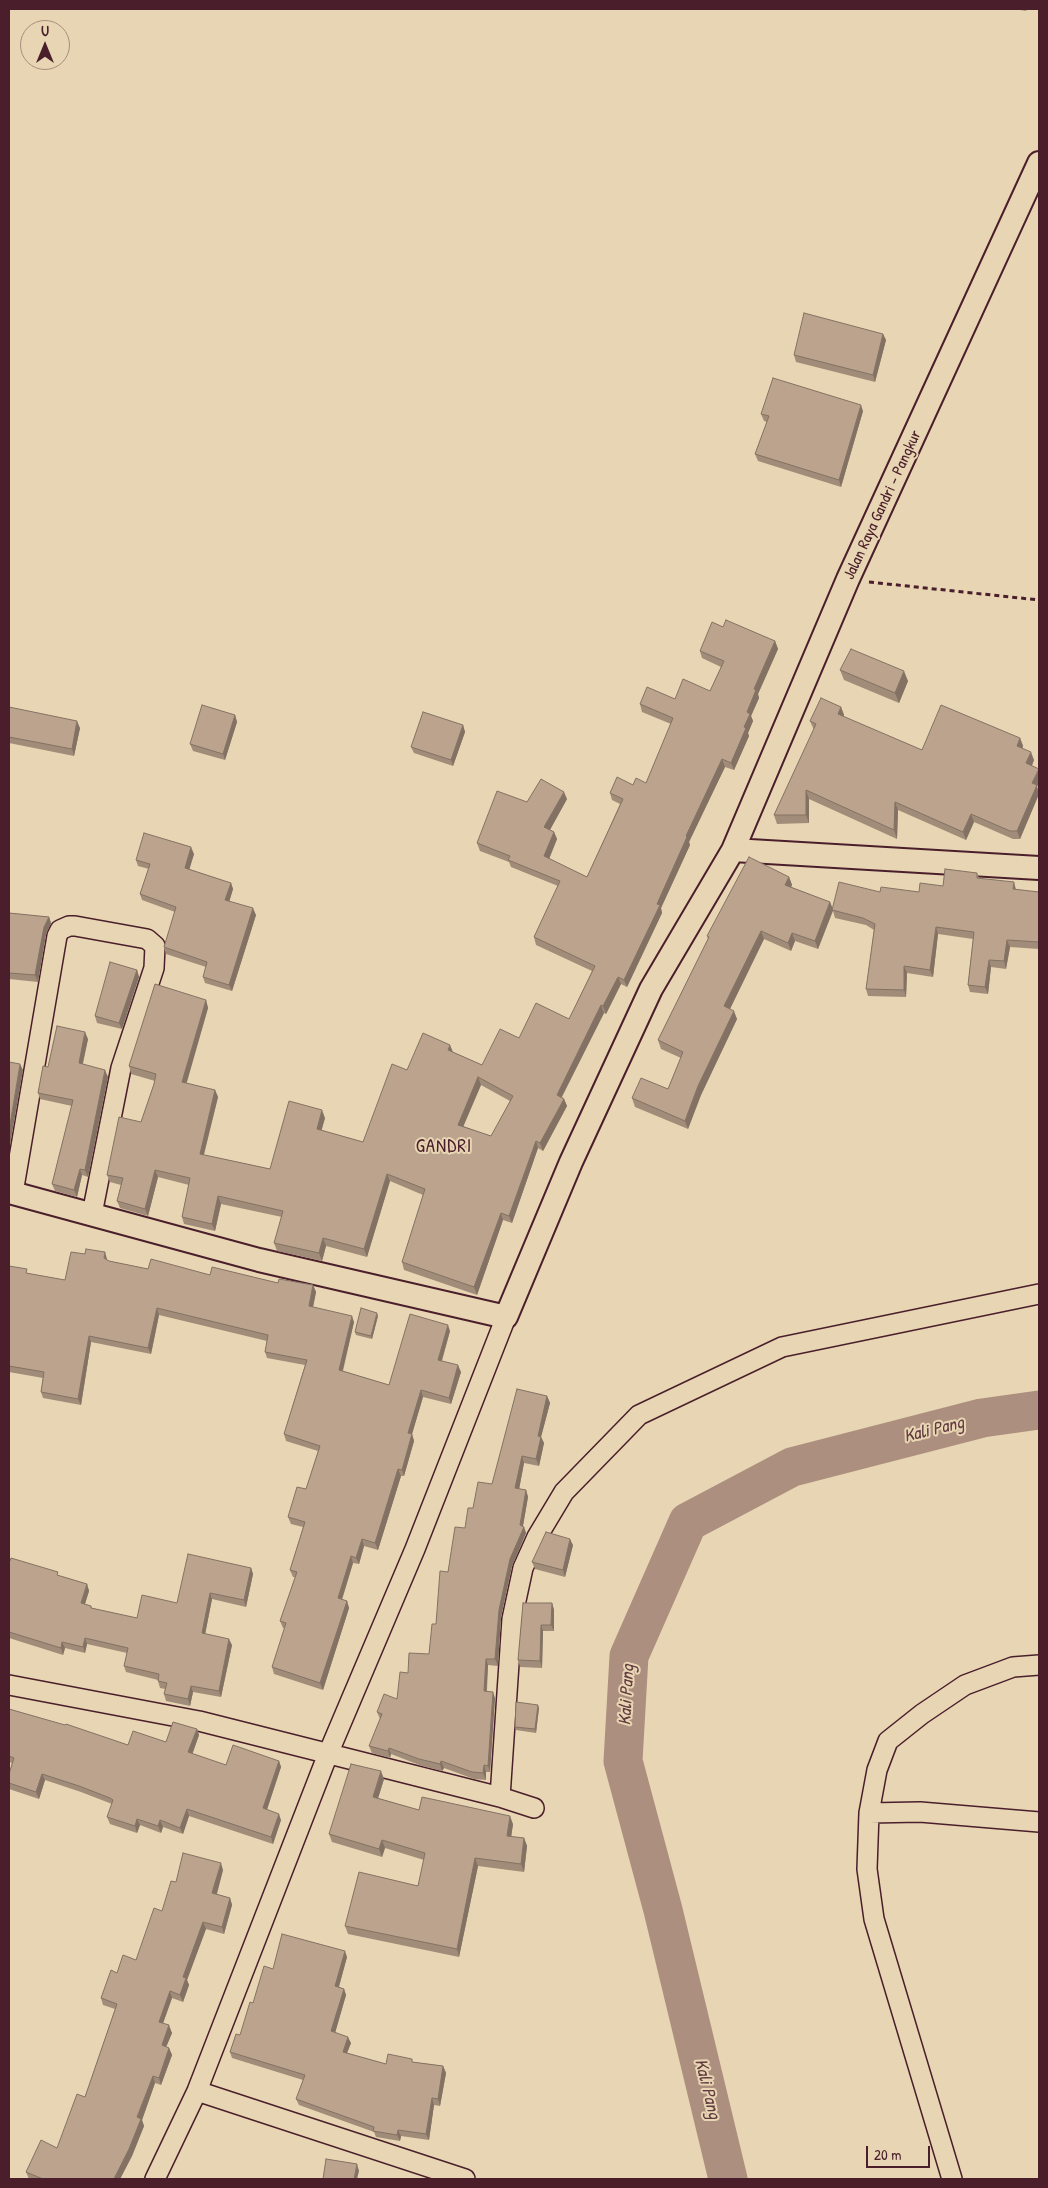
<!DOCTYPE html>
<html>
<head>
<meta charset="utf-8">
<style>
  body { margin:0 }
  #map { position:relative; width:1048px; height:2188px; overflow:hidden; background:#e8d5b3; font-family:"Patrick Hand",sans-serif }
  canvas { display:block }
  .frame { position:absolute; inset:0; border:10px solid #4a1f2b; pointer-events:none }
  .north { position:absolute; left:20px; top:20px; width:50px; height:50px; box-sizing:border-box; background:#e8d5b3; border:1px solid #a98c7d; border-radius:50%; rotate:0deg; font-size:14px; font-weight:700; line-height:20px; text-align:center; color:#4a1f2b }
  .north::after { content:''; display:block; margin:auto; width:18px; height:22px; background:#4a1f2b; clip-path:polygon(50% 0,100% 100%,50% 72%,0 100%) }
  .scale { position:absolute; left:866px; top:2146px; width:64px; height:22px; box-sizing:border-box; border:2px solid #4a1f2b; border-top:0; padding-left:6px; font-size:15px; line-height:18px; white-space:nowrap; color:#4a1f2b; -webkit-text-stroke:4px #e8d5b3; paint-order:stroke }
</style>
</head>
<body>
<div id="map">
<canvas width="1048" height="2188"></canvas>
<div class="frame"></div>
<div class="north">U</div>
<div class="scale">20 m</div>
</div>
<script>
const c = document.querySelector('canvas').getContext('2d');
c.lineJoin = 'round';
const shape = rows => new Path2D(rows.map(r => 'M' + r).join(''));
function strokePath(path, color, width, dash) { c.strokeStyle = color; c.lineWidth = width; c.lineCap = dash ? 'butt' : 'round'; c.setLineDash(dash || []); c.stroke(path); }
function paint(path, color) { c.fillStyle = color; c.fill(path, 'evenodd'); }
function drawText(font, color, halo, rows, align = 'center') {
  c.font = font + ' "Patrick Hand",sans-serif'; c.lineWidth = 4; c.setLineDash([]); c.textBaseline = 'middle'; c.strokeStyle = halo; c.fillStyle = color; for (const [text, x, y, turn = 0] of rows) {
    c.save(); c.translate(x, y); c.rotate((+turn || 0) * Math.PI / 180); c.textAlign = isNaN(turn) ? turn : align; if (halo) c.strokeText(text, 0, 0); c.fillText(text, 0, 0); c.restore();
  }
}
strokePath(shape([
  [728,2179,663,1910,623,1761,629,1656,688,1522,792,1467,982,1418,1039,1410]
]), '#ac8f7f', 39);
const minor = shape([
  [13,1193,57,936,60,930,69,926,75,926,147,939,155,946,154,968,121,1068,92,1214],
  [9,1685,199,1721,500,1797,534,1808],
  [500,1797,512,1619,523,1568,537,1537,564,1492,639,1415,782,1347,1039,1294],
  [869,1813,920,1812,1039,1822],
  [197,2091,465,2179],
  [155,2179,197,2091,328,1754,415,1549,506,1317],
  [952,2179,874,1919,867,1869,869,1813,877,1770,888,1741,922,1714,965,1685,1013,1667,1039,1665]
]);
const tertiary = shape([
  [733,850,1039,868],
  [9,1192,259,1260,506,1317,571,1162,651,989,733,850,848,579,1039,163]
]);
strokePath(minor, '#4a1f2b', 22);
strokePath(tertiary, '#4a1f2b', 26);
strokePath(shape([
  [869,582,1039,600]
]), '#4a1f2b', 3, [5, 4]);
strokePath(minor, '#e8d5b3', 19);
strokePath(tertiary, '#e8d5b3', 22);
paint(shape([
  [1015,9,1027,9,1026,11],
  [883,334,886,340,875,382,796,362,794,355],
  [863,411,841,487,758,461,755,454,767,422,764,421,761,414],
  [723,627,775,641,778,649,758,694,759,698,751,716,753,721,748,733,749,736,734,770,725,767,689,842,690,845,661,908,662,913,627,987,621,984,606,1014,604,1013,562,1097,564,1099,567,1106,543,1151,538,1148,512,1223,503,1220,477,1295,404,1270,402,1262,423,1195,390,1181,367,1257,326,1246,322,1261,277,1251,274,1243,282,1217,221,1204,215,1231,184,1224,182,1217,189,1185,158,1177,148,1216,120,1208,117,1201,121,1185,110,1182,107,1175,141,1122,155,1081,131,1074,129,1066,206,1000,208,1008,186,1083,215,1090,218,1097,204,1155,270,1169,325,1118,321,1130,363,1142,407,1070,453,1052,482,1065,519,1038,569,1019,592,971,536,945,534,937,558,886,511,867,509,862,480,851,477,843,527,802,567,799,550,830,554,832,557,839,549,859,587,877,620,804,612,800,610,793,633,785,646,783,671,724,642,712,640,704,675,699,710,691,721,667,702,658,700,651],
  [481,1085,510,1101,491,1136,463,1126],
  [840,670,908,681,899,703,844,680],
  [9,707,80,728,74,756,9,743],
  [841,707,844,715,843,717,922,750,1020,738,1023,746,1022,748,1034,760,1032,766,1039,794,1020,839,1013,839,974,822,966,840,898,810,897,839,809,799,809,823,777,824,774,815,814,730,810,721],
  [235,715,237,722,225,760,193,751,190,744],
  [463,725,465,732,453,766,414,753,411,747],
  [194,854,189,869,231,883,233,889,229,901,256,915,232,991,205,983,203,977,206,967,166,954,164,947,175,912,142,900,140,894,149,869,138,866,136,860],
  [977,873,979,878,1016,890,1039,892,1039,949,1010,947,1006,969,991,967,988,994,970,992,968,985,973,939,938,934,933,977,907,973,906,997,868,996,866,989,874,930,866,925,835,918,833,911,818,949,795,941,791,951,764,939,730,1009,737,1019,701,1095,688,1129,635,1107,632,1098,668,1089,681,1058,661,1049,658,1040,708,939,707,936,789,877,792,885,791,887,830,902,833,909,880,892,919,892,943,886],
  [9,913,49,917,51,923,46,934,38,982,9,979],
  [137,970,139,977,122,1029,97,1023,95,1016],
  [88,1039,83,1064,108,1077,88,1177,82,1175,77,1197,55,1191,52,1184,72,1106,40,1099,38,1093,48,1067],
  [107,1259,107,1260,109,1261,148,1269,278,1283,313,1285,316,1292,313,1307,354,1322,343,1371,389,1385,450,1331,442,1361,461,1372,451,1404,423,1397,412,1434,414,1441,404,1476,401,1476,378,1550,364,1546,359,1564,353,1563,342,1600,347,1601,349,1608,323,1690,274,1674,272,1667,285,1628,283,1628,280,1621,295,1577,293,1577,290,1570,303,1527,291,1524,288,1517,306,1489,318,1451,286,1441,284,1434,305,1365,267,1358,265,1352,267,1341,159,1315,151,1354,91,1342,81,1405,43,1398,41,1392,43,1378,9,1372,9,1266,29,1274,65,1280],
  [378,1316,372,1339,356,1335,355,1332],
  [547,1396,550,1403,541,1437,544,1443,539,1466,524,1463,519,1489,526,1490,528,1497,523,1526,524,1527,526,1533,512,1566,501,1617,498,1666,488,1665,487,1691,495,1698,490,1772,486,1772,486,1780,474,1779,444,1768,442,1771,422,1766,391,1754,390,1758,372,1753,369,1746,380,1719,377,1712,397,1699,408,1673,429,1654,448,1572,473,1508,492,1484],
  [573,1545,565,1577,535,1569,532,1562],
  [9,1561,87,1584,89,1591,85,1604,91,1606,92,1608,137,1618,177,1603,251,1568,253,1574,246,1607,212,1599,205,1634,232,1645,221,1697,193,1692,190,1706,166,1701,164,1694,165,1689,160,1688,158,1681,158,1680,126,1672,124,1666,127,1653,87,1644,85,1653,65,1648,63,1655,9,1638],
  [552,1603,554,1610,554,1631,543,1631,542,1668,520,1667,518,1660],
  [539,1708,536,1733,516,1730,515,1727],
  [9,1709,128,1745,166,1742,197,1729,199,1735,192,1754,226,1765,279,1761,281,1767,267,1810,281,1820,273,1844,189,1816,183,1834,163,1827,161,1833,140,1825,137,1833,110,1824,107,1817,112,1804,81,1792,45,1780,39,1799,9,1789,9,1774,12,1763,9,1762],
  [384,1779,378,1798,419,1810,513,1824,511,1837,524,1838,527,1846,524,1872,478,1866,459,1957,348,1934,345,1926,418,1886,424,1860,385,1848,382,1857,332,1842,329,1834],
  [223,1870,217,1894,230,1898,232,1905,224,1934,206,1929,187,1980,189,1985,183,2002,172,1998,163,2023,172,2033,166,2047,169,2048,172,2055,161,2085,155,2083,142,2120,144,2126,132,2156,120,2179,29,2179,26,2172,57,2148,85,2097,115,2009,103,2005,101,1998,117,1973,136,1960,162,1911,176,1882],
  [347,1957,339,1987,344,1989,346,1995,335,2032,351,2043,347,2053,386,2064,413,2062,443,2066,446,2073,440,2106,434,2105,429,2140,401,2136,400,2141,376,2137,374,2132,299,2105,296,2099,303,2080,232,2058,230,2052,240,2035,273,1969]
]), '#a18c79');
paint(shape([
  [883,334,886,340,875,382,873,375],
  [861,405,863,411,841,487,839,480],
  [775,641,778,649,758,694,759,698,751,716,753,721,748,733,749,736,734,770,731,763,744,727,747,712,754,689],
  [904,671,908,681,899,703,895,693],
  [841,707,844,715,841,722,838,714],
  [235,715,237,722,225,760,223,754],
  [77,721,80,728,74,756,72,749],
  [463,725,465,732,453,766,451,760],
  [1020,738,1023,746,1020,755,1017,746],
  [1031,752,1034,760,1029,771,1026,763],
  [722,759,725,767,689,842,690,845,661,908,662,913,627,987,624,980,686,836],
  [1039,769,1039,783,1037,787,1039,794,1020,839,1017,831,1032,783],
  [806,790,809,799,809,823,806,815],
  [564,792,567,799,547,835,544,827],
  [895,802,898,810,897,839,894,830],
  [971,814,974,822,966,840,963,832],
  [554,832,557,839,547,864,544,856],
  [191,847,194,854,188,874,185,868],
  [789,877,792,885,788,893,785,885],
  [1014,882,1016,890,1013,889],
  [231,883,233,889,228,906,225,900],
  [830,902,833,910,818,949,815,941],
  [253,908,256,915,232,991,229,985],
  [49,917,51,923,46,934,38,982,35,975,44,927],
  [936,927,938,934,933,977,930,970],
  [761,931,764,939,727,1015,724,1006],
  [792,933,795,941,791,951,788,943],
  [1007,940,1010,947,1006,969,1004,961],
  [989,960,991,967,988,994,985,987],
  [904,966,907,973,906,997,904,990],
  [137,970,139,977,122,1029,119,1023],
  [618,977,621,984,606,1014,603,1006],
  [206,1000,208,1008,185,1089,182,1082],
  [601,1005,604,1013,559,1102,557,1095],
  [734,1011,737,1019,701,1095,688,1129,685,1121,698,1086],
  [85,1032,88,1039,81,1070,79,1063],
  [450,1045,453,1052,448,1050],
  [20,1064,23,1070,9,1151,9,1131],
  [105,1070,108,1077,88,1177,85,1170],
  [478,1077,481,1085,461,1132,458,1125],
  [215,1090,218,1097,202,1161,200,1154],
  [564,1099,567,1106,543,1151,540,1143],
  [322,1110,325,1118,320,1136,317,1129],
  [536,1141,538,1148,512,1223,509,1216],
  [80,1169,82,1175,77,1197,74,1190],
  [155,1170,158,1177,148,1216,145,1209],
  [387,1174,390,1181,367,1257,364,1249],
  [218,1196,221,1204,215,1231,212,1224],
  [501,1213,503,1220,477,1295,474,1287],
  [323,1238,326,1246,322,1261,319,1253],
  [105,1252,107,1259,106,1265,104,1258],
  [313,1285,316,1292,312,1312,309,1306],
  [157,1308,159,1315,151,1354,148,1348],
  [377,1313,378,1316,372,1339,371,1336],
  [352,1316,354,1322,341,1377,339,1370],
  [448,1325,450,1331,440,1366,438,1360],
  [89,1336,91,1342,81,1405,78,1399],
  [458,1365,461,1372,451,1404,449,1398],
  [421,1390,423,1397,412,1434,414,1441,404,1476,402,1470,408,1433],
  [547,1396,550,1403,541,1437,544,1443,539,1466,536,1459,538,1436],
  [522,1456,524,1463,518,1495,515,1488],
  [398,1469,401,1476,378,1550,375,1543],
  [526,1490,528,1497,522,1531,524,1527,526,1533,512,1566,501,1617,498,1666,495,1659,499,1610,510,1559,520,1525],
  [362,1539,364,1546,359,1564,356,1558],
  [570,1539,573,1545,565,1577,563,1570],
  [351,1556,353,1563,340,1605,338,1598],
  [251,1568,253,1574,246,1607,244,1600],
  [87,1584,89,1591,83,1610,81,1603],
  [210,1593,212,1599,204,1640,202,1633],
  [347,1601,349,1608,323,1690,320,1683],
  [552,1603,554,1610,554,1631,551,1625],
  [541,1625,543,1631,542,1668,540,1661],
  [85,1638,87,1644,85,1653,83,1647],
  [229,1639,232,1645,221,1697,219,1691],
  [62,1642,65,1648,63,1655,61,1648],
  [486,1659,488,1665,486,1697,484,1691],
  [191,1686,193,1692,190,1706,188,1699],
  [493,1692,495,1698,490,1772,488,1766],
  [538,1705,539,1708,536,1733,535,1729],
  [197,1729,199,1735,191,1758,188,1752],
  [389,1748,391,1754,390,1758,388,1751],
  [279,1761,281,1767,265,1815,263,1808],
  [441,1761,444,1768,442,1771,440,1764],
  [484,1765,486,1772,486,1780,483,1773],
  [381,1771,384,1779,376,1805,373,1797],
  [42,1774,45,1780,39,1799,36,1792],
  [187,1809,189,1816,183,1834,180,1828],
  [279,1814,281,1820,273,1844,271,1837],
  [510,1816,513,1824,510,1845,507,1836],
  [137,1819,140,1825,137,1833,135,1826],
  [160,1820,163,1827,161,1833,158,1826],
  [524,1838,527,1846,524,1872,521,1864],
  [382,1840,385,1848,382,1857,379,1849],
  [475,1858,478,1866,459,1957,457,1949],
  [221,1863,223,1870,215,1900,212,1893],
  [230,1898,232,1905,224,1934,222,1927],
  [203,1922,206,1929,187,1980,189,1985,183,2002,180,1995,183,1977],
  [345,1951,347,1957,337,1993,335,1986],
  [344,1989,346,1995,334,2037,331,2031],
  [170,1991,172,1998,161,2029,159,2022],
  [169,2025,172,2033,164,2052,162,2045],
  [348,2037,351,2043,345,2058,343,2052],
  [169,2048,172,2055,161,2085,159,2078],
  [443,2066,446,2073,440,2106,438,2099],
  [153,2076,155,2083,142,2120,144,2126,132,2156,120,2179,114,2179],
  [432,2098,434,2105,429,2140,426,2134],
  [398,2130,401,2136,400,2141,397,2135],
  [357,2164,359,2171,357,2179,354,2179]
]), '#837263');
const building = shape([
  [804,313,883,334,873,375,794,355,804,313],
  [773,378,861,405,839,480,755,454,769,416,761,414,773,378],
  [726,620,775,641,754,689,756,690,747,712,750,714,744,727,746,728,731,763,722,759,686,836,687,837,657,904,660,905,624,980,618,977,603,1006,601,1005,557,1095,564,1099,540,1143,536,1141,509,1216,501,1213,474,1287,402,1262,425,1189,387,1174,364,1249,323,1238,319,1253,274,1243,283,1211,218,1196,212,1224,182,1217,190,1178,155,1170,145,1209,117,1201,123,1178,107,1175,119,1117,141,1122,154,1084,156,1074,129,1066,155,984,206,1000,182,1082,215,1090,200,1154,270,1169,289,1101,322,1110,317,1129,363,1142,392,1064,407,1070,423,1033,450,1045,448,1050,482,1065,500,1029,519,1038,536,1003,569,1019,595,966,534,937,560,881,508,860,510,856,477,843,497,791,527,802,541,779,564,792,544,827,554,832,544,856,587,877,623,799,610,793,617,777,633,785,636,778,646,783,673,718,640,704,647,687,675,699,683,679,710,691,724,661,700,651,712,622,723,627,726,620],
  [478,1077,513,1096,491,1136,458,1125,478,1077],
  [851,649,904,671,895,693,840,670,851,649],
  [821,698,841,707,838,714,922,750,941,705,1020,738,1017,746,1031,752,1026,763,1039,769,1032,783,1037,785,1017,831,1010,831,971,814,963,832,895,802,894,830,806,790,806,815,774,815,816,724,810,721,821,698],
  [202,705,235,715,223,754,190,744,202,705],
  [9,707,77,721,72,749,9,737,9,707],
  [423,712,463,725,451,760,411,747,423,712],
  [144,833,191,847,185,868,231,883,225,900,253,908,229,985,203,977,207,962,164,947,176,907,140,894,150,864,136,860,144,833],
  [749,857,789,877,785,885,830,902,815,941,792,933,788,943,761,931,724,1006,734,1011,698,1086,685,1121,632,1098,641,1078,668,1089,683,1052,658,1040,709,937,707,936,749,857],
  [945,869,977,873,977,878,1014,882,1013,889,1039,892,1039,942,1007,940,1004,961,989,960,985,987,968,985,974,932,936,927,930,970,904,966,904,990,866,989,875,924,863,918,832,910,839,882,880,892,881,887,919,892,920,883,943,886,945,869],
  [9,913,49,917,44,927,35,975,9,973,9,913],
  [110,962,137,970,119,1023,95,1016,110,962],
  [57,1026,85,1032,79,1063,105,1070,85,1170,80,1169,74,1190,52,1184,73,1100,38,1093,43,1066,48,1067,57,1026],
  [9,1062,20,1064,9,1131,9,1062],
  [86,1249,105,1252,104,1258,109,1261,148,1269,151,1259,210,1275,212,1267,278,1283,279,1279,313,1285,309,1306,352,1316,339,1370,389,1385,410,1314,448,1325,438,1360,458,1365,449,1398,421,1390,408,1433,412,1434,402,1470,398,1469,375,1543,362,1539,356,1558,351,1556,338,1598,347,1601,320,1683,272,1667,286,1623,280,1621,297,1572,290,1570,305,1522,288,1517,297,1487,306,1489,320,1446,284,1434,307,1360,265,1352,268,1335,157,1308,148,1348,89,1336,78,1399,41,1392,44,1372,9,1366,9,1266,27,1269,26,1273,65,1280,71,1252,85,1254,86,1249],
  [361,1308,377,1313,371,1336,355,1332,361,1308],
  [517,1389,547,1396,538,1436,541,1437,536,1459,522,1456,515,1488,526,1490,520,1525,524,1527,510,1559,499,1610,495,1659,486,1659,484,1691,493,1692,488,1766,484,1765,483,1773,472,1772,441,1761,440,1764,419,1759,389,1748,388,1751,369,1746,382,1714,377,1712,384,1694,397,1699,400,1672,408,1673,409,1653,429,1654,432,1624,436,1624,440,1571,448,1572,455,1527,465,1528,468,1508,473,1508,478,1482,492,1484,517,1389],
  [546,1532,570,1539,563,1570,532,1562,546,1532],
  [188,1554,251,1568,244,1600,210,1593,202,1633,229,1639,219,1691,191,1686,188,1699,164,1694,167,1683,158,1681,159,1674,124,1666,128,1648,85,1638,83,1647,62,1642,61,1648,9,1632,9,1561,10,1561,11,1558,58,1572,57,1575,87,1584,81,1603,91,1606,91,1608,137,1618,142,1595,177,1603,188,1554],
  [523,1603,552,1603,551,1625,541,1625,540,1661,518,1660,523,1603],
  [516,1702,538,1705,535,1729,515,1727,516,1702],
  [9,1709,65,1725,66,1724,128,1745,133,1731,166,1742,173,1722,197,1729,188,1752,226,1765,233,1745,279,1761,263,1808,279,1814,271,1837,187,1809,180,1828,160,1820,158,1826,137,1819,135,1826,107,1817,113,1800,110,1798,79,1786,42,1774,36,1792,9,1783,9,1774,14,1758,9,1756,9,1709],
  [351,1764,381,1771,373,1797,419,1810,422,1797,510,1816,507,1836,524,1838,521,1864,475,1858,457,1949,345,1926,359,1872,418,1886,425,1853,382,1840,379,1849,329,1834,351,1764],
  [183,1853,221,1863,212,1893,230,1898,222,1927,203,1922,183,1977,186,1978,180,1995,170,1991,159,2022,169,2025,162,2045,169,2048,159,2078,153,2076,137,2117,141,2119,129,2149,114,2179,43,2179,26,2172,41,2140,57,2148,77,2094,85,2097,117,2004,101,1998,111,1970,117,1973,123,1955,136,1960,154,1908,162,1911,171,1881,176,1882,183,1853],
  [282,1934,345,1951,335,1986,344,1989,331,2031,348,2037,343,2052,386,2064,388,2054,412,2059,412,2062,443,2066,438,2099,432,2098,426,2134,398,2130,397,2135,373,2131,374,2127,296,2099,305,2075,230,2052,236,2034,240,2035,250,2002,253,2003,264,1966,273,1969,282,1934],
  [326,2159,357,2164,354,2179,323,2179,326,2159]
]);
paint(building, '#bba38d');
strokePath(building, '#837263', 1);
drawText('16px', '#4a1f2b', '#e8d5b3', [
  ["Jalan Raya Gandri - Pangkur",883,505,-65]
]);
drawText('italic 18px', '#623b40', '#e8d5b3', [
  ["Kali Pang",934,1430,-14],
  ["Kali Pang",627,1695,-87],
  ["Kali Pang",707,2089,76]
]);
c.letterSpacing = '1px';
drawText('19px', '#4a1f2b', '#e8d5b3', [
  ["GANDRI",444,1147]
]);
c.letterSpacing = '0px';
</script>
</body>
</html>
